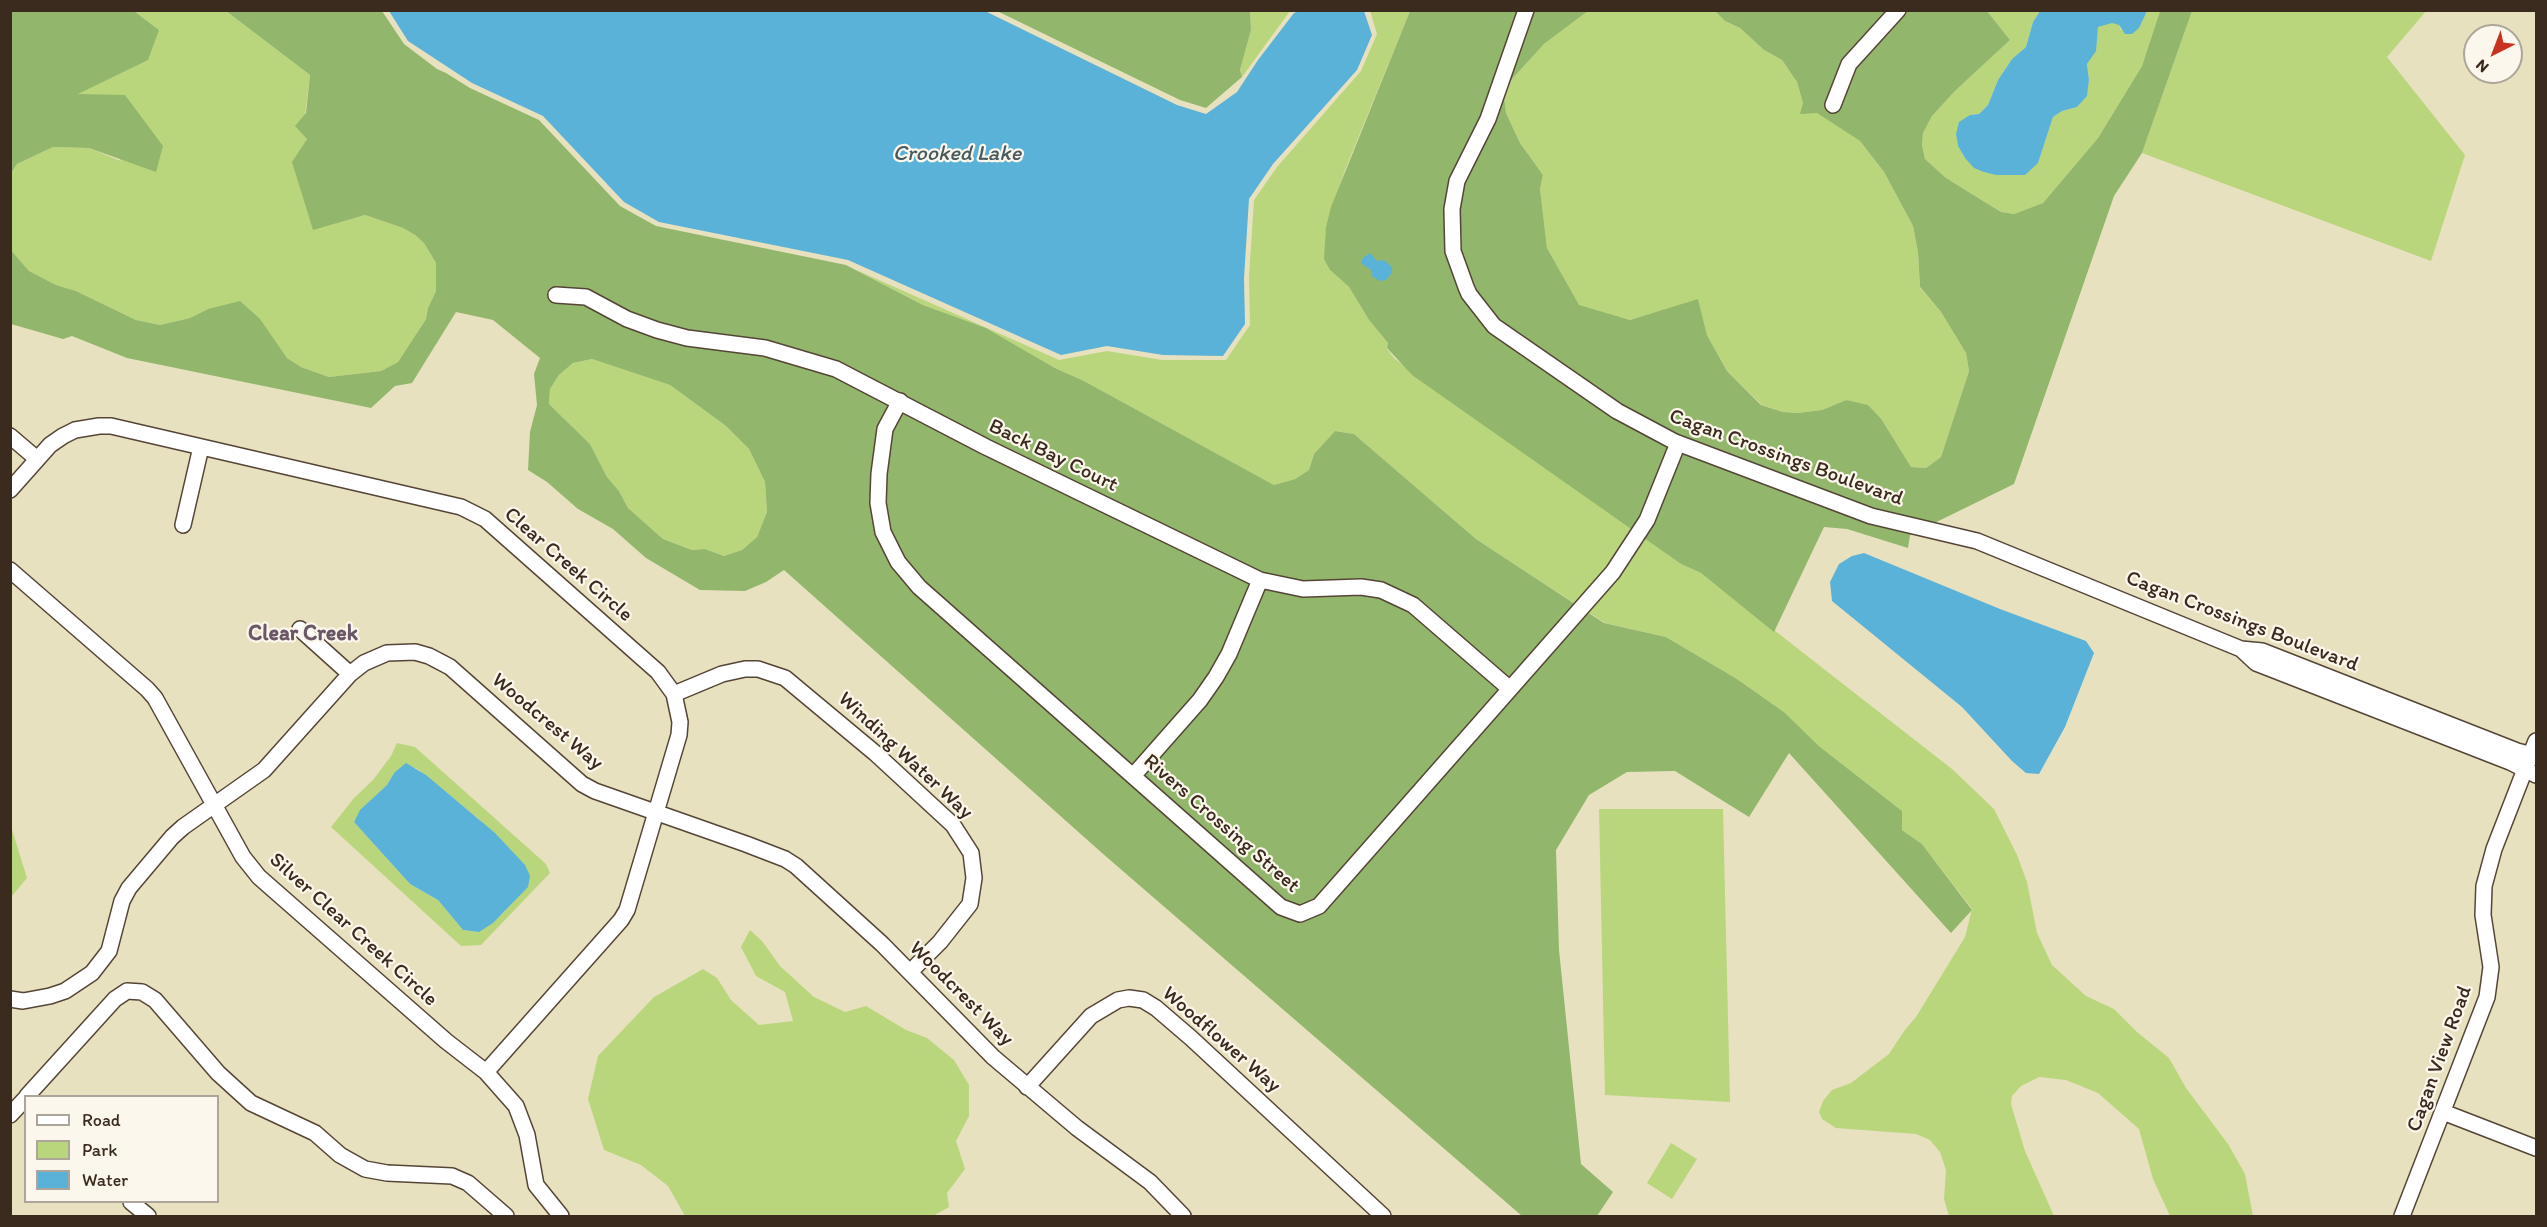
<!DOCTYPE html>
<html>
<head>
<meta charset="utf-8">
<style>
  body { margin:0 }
  #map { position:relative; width:2547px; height:1227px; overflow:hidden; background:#e8e1bf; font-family:Itim,sans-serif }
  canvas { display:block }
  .frame { position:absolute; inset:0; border:12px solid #3b2a1e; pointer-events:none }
  .legend { position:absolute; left:24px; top:1095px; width:195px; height:108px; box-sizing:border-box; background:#fbf7ec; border:2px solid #aea59a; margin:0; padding:8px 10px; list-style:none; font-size:18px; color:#3b2a1e }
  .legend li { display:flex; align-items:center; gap:12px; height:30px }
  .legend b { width:30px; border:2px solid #aea59a }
  .north { position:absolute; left:2463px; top:24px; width:60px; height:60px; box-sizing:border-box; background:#fbf7ec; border:2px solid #aea59a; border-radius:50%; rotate:222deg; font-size:16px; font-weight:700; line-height:24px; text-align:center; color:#3b2a1e }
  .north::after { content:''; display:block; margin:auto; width:21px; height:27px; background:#c8321e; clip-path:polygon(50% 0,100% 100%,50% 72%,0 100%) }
</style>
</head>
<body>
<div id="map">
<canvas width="2547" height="1227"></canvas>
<div class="frame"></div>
<ul class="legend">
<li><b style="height:8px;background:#fff"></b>Road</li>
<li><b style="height:16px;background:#b9d67d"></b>Park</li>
<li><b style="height:16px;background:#5ab2d8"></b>Water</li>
</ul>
<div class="north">N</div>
</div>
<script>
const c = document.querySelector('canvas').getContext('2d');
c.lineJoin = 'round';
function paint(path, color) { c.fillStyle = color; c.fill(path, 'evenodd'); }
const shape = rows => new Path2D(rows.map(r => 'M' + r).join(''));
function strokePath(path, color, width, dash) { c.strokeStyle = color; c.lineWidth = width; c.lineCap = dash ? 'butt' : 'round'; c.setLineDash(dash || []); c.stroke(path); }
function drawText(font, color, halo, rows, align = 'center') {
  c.font = font + ' Itim,sans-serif'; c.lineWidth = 4.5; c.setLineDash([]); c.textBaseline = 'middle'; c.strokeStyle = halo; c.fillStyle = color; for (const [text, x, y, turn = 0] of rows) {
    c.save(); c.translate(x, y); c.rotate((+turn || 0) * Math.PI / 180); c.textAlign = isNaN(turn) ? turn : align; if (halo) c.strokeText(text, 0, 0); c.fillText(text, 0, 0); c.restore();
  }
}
paint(shape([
  [2427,10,2387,57,2465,155,2431,261,2142,153,2192,11],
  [134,11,226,11,310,75,303,132,307,139,302,147,313,229,365,215,403,228,415,235,424,243,436,263,436,291,428,308,426,319,398,362,381,371,329,377,301,367,287,358,273,340,208,309,190,318,160,325,136,320,76,291,56,285,29,271,14,254,11,249,11,173,17,164,53,147,89,148,121,161,76,95,159,30],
  [1250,11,1290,11,1242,77,1240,70,1251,30],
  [1370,11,1410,11,1345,170,1326,227,1330,270,1349,287,1369,320,1388,343,1387,349,1395,359,1681,564,1701,573,1952,769,1994,809,2017,855,2027,882,2037,933,2052,965,2086,996,2114,1009,2137,1032,2169,1058,2186,1088,2228,1144,2245,1174,2253,1216,2170,1216,2153,1179,2139,1129,2098,1093,2066,1080,2039,1077,2021,1086,2012,1096,2011,1104,2025,1151,2054,1216,1949,1216,1944,1199,1946,1170,1940,1152,1930,1140,1916,1134,1836,1128,1822,1119,1819,1112,1823,1101,1832,1090,1851,1083,1889,1054,1904,1031,1916,1017,1965,937,1972,909,1922,844,1902,830,1902,811,1819,746,1784,712,1737,679,1666,637,1605,623,1476,539,1354,434,1335,431,1314,454,1309,470,1295,479,1274,485,1084,381,1055,368,986,328,923,305,854,269,1059,360,1107,351,1162,360,1226,360,1250,325,1249,277,1254,200,1277,167,1361,71,1377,34],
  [1588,11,1715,11,1725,21,1740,28,1764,50,1782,60,1797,82,1803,103,1860,141,1884,172,1913,226,1918,252,1920,288,1941,312,1966,353,1969,371,1941,457,1926,468,1911,467,1882,420,1846,400,1822,410,1798,413,1783,412,1762,405,1727,371,1707,335,1698,300,1630,320,1579,306,1547,248,1540,189,1543,175,1520,143,1506,113,1503,89,1544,44],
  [1987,11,2040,11,2033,22,2026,47,2012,59,1998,80,1988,105,1979,114,1970,115,1956,134,1958,146,1965,158,2038,163,2053,117,2062,111,2077,107,2087,93,2089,80,2087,64,2095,51,2098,27,2111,22,2119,25,2121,30,2139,28,2146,11,2160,11,2142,66,2098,138,2043,203,2014,214,2001,212,1946,178,1925,159,1922,145,1923,133,1932,116,1955,91,2010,40],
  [592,359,670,385,726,426,749,449,765,482,767,512,757,537,742,550,724,556,705,549,692,550,663,539,628,508,619,491,607,477,590,444,549,404,550,389,559,375,573,363],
  [397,743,415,747,546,864,550,873,481,945,461,946,331,827,354,798,373,780,391,756],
  [416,768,480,820,528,886,503,913,479,932,463,930,438,900,410,884,354,822,360,811,387,785,394,773],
  [1599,809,1723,809,1730,1102,1605,1095],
  [10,823,27,878,11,897,10,897],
  [750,930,762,941,780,966,814,997,845,1012,866,1006,906,1030,927,1038,954,1060,969,1085,969,1116,956,1141,965,1169,947,1193,949,1207,933,1216,685,1216,668,1186,641,1165,604,1150,588,1099,598,1056,654,997,703,969,717,978,731,1000,759,1025,793,1021,785,992,756,976,741,947],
  [1671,1143,1697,1159,1672,1199,1647,1183]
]), '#b9d67d');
paint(shape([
  [11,10,134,11,159,30,148,60,78,94,125,95,163,146,156,172,89,148,53,147,17,164,11,173],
  [226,11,382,11,404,44,437,69,446,73,470,88,539,120,620,206,656,226,846,265,923,305,986,328,1055,368,1084,381,1274,485,1295,479,1309,470,1314,454,1335,431,1354,434,1476,539,1604,623,1666,637,1737,679,1784,712,1819,746,1902,811,1902,830,1922,844,1972,910,1951,933,1789,753,1749,817,1675,771,1627,772,1589,795,1556,850,1559,950,1581,1164,1613,1192,1597,1216,1522,1216,1102,853,784,570,766,582,745,591,700,590,646,558,613,529,578,509,547,482,528,470,530,432,537,405,534,374,540,358,493,320,456,312,412,383,395,386,371,408,127,358,72,336,63,339,11,324,10,249,29,271,56,285,76,291,136,320,160,325,190,318,208,309,240,301,260,319,287,358,301,367,329,377,381,371,398,362,426,319,428,308,436,291,436,263,424,243,415,235,403,228,365,215,313,230,292,162,307,139,295,126,306,113,310,75],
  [592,359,670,385,726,426,749,449,765,482,767,512,757,537,742,550,724,556,705,549,692,550,663,539,628,508,619,491,607,477,590,444,549,404,550,389,559,375,573,363],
  [997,11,1250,11,1251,30,1240,70,1242,77,1206,108,1180,100],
  [1410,11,1588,11,1544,44,1503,89,1506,113,1520,143,1543,175,1540,189,1547,248,1579,305,1630,320,1698,299,1707,335,1727,371,1761,405,1783,412,1798,413,1822,410,1846,400,1868,405,1882,420,1911,467,1926,468,1941,457,1969,371,1966,353,1941,312,1920,287,1918,252,1913,226,1884,172,1860,141,1817,113,1800,114,1803,103,1797,82,1782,60,1764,50,1740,28,1725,21,1715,11,1987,11,2010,40,1955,91,1932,116,1923,133,1922,145,1925,159,1946,178,2001,212,2014,214,2043,203,2098,138,2142,66,2160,11,2192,11,2142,153,2114,196,2014,484,1910,535,1908,548,1847,529,1824,527,1774,632,1701,573,1681,564,1412,375,1387,348,1388,343,1369,320,1349,287,1330,270,1324,259,1326,227,1331,207]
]), '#92b76c');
paint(shape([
  [389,11,985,11,1177,105,1206,114,1237,92,1258,60,1294,13,1299,11,1364,11,1372,35,1357,70,1273,164,1249,199,1244,278,1245,324,1223,356,1163,355,1107,346,1061,355,848,260,659,222,624,202,543,116,472,83,408,41],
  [2040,11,2147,11,2139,28,2132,34,2125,34,2119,25,2112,23,2098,27,2096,51,2087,64,2089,80,2087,96,2077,107,2062,111,2053,117,2038,163,2025,175,1996,175,1984,172,1974,168,1965,158,1958,146,1956,134,1959,122,1970,115,1979,114,1988,105,1998,80,2012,59,2026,47,2033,22],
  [1370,253,1377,261,1384,260,1392,267,1392,273,1386,280,1380,281,1372,276,1371,270,1361,263,1363,258],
  [1864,553,2000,609,2086,641,2094,653,2065,727,2039,774,2026,773,2012,761,1962,707,1832,601,1830,582,1839,564,1852,556],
  [406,763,426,775,495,833,525,865,530,876,528,887,493,923,479,932,463,930,438,900,410,884,354,822,360,810,387,785,394,773]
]), '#5ab2d8');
const minor = shape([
  [1526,10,1488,119,1457,181,1452,209,1453,251,1466,287,1469,294,1494,326,1617,411,1675,442,1871,516,1977,541,2241,649,2262,651,2517,751,2536,756],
  [1833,105,1849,64,1898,10],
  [556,295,586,297,627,319,657,330,687,338,765,348,836,369,986,447,1260,580,1303,589,1361,587,1381,590,1413,605,1510,689],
  [900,401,885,429,879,474,878,503,883,532,898,562,919,587,1281,907,1300,914,1319,906,1613,572,1647,520,1678,443],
  [10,436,37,459],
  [10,490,50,445,63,436,75,430,99,426,111,426,461,507,485,519,658,672,674,694,680,722,679,735,627,910,621,920,486,1072],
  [183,525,201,447],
  [10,570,147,689,155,698,243,857,259,877,446,1041,486,1072,516,1106,527,1135,536,1185,561,1216],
  [300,629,350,674],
  [2241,649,2256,663,2510,762,2536,775],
  [674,694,722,674,745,669,758,669,785,678,875,753,953,825,971,853,974,878,970,904,940,942,910,972],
  [1133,776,1200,700,1216,677,1229,654,1260,580],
  [10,999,23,1001,50,996,65,991,92,973,109,951,122,901,129,888,172,837,183,827,264,770,350,674,364,663,387,653,415,652,429,656,450,667,582,784,595,791,746,844,785,859,796,866,882,944,993,1057,1077,1128,1150,1182,1183,1216],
  [1027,1087,1091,1016,1118,1000,1129,998,1143,1000,1156,1008,1191,1038,1383,1216],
  [27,1096,115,999,127,991,142,992,155,1000,218,1073,251,1103,315,1133,340,1155,365,1169,387,1173,452,1176,468,1183,506,1216],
  [2443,1112,2536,1148],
  [10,1115,26,1098],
  [131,1202,148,1216],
  [2402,1216,2487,997,2491,967,2483,915,2484,886,2494,849,2536,741]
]);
strokePath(minor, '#554536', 18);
strokePath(minor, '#fff', 15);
drawText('21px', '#3b2a1e', '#fbf7ec', [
  ["Back Bay Court",1053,456,26],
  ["Cagan Crossings Boulevard",1786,458,20],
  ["Clear Creek Circle",568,565,41],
  ["Cagan Crossings Boulevard",2242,622,21],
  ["Woodcrest Way",547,722,40],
  ["Winding Water Way",905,756,43],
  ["Rivers Crossing Street",1221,824,41],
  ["Silver Clear Creek Circle",353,930,42],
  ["Woodcrest Way",961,994,45],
  ["Woodflower Way",1221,1040,41],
  ["Cagan View Road",2440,1059,-70]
]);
drawText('italic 22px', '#465a5f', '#fbf7ec', [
  ["Crooked Lake",957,154]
]);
drawText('bold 22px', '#6a5866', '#fbf7ec', [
  ["Clear Creek",303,634]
]);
</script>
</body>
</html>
